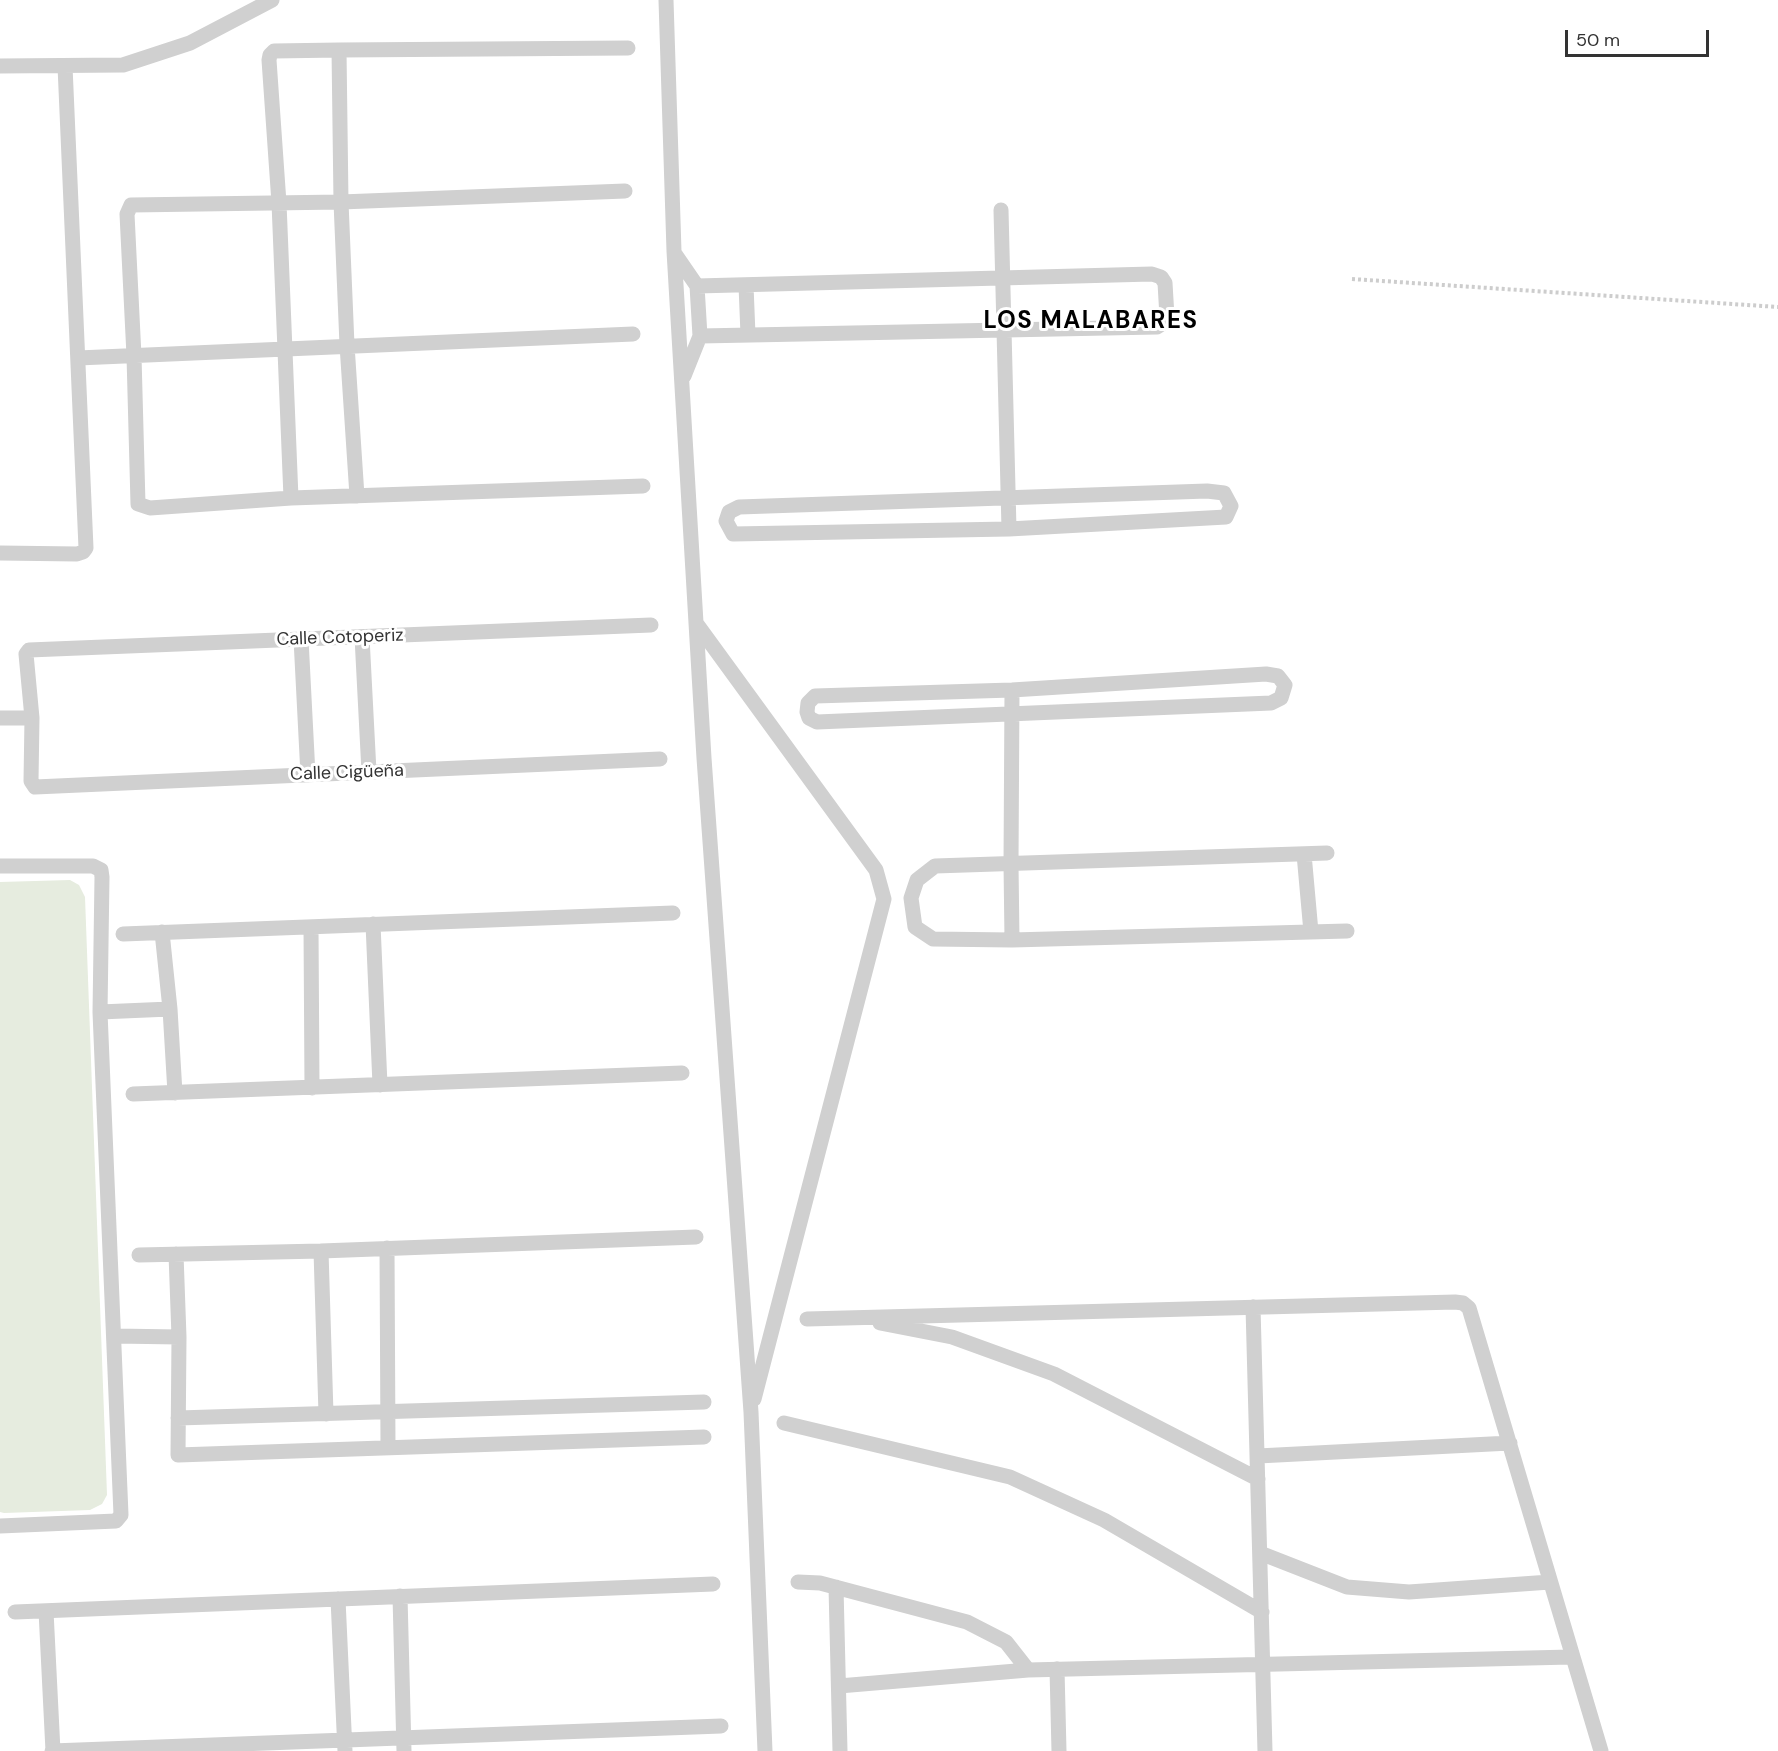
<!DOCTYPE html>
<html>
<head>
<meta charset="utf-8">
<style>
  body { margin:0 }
  #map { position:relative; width:1778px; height:1751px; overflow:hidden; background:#fff; font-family:"DM Sans",sans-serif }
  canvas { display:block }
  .scale { position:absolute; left:1565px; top:30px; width:144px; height:27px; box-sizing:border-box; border:3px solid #333; border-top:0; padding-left:8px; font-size:18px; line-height:21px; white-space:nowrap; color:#333; -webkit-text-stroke:4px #fff; paint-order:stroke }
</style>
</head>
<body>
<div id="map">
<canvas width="1778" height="1751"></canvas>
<div class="scale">50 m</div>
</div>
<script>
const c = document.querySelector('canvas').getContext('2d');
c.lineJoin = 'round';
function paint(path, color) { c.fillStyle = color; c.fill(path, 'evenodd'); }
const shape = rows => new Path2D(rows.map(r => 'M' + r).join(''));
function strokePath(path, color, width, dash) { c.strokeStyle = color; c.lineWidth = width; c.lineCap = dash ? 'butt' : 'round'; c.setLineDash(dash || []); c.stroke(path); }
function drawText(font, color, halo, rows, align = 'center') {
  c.font = font + ' "DM Sans",sans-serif'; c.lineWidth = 6; c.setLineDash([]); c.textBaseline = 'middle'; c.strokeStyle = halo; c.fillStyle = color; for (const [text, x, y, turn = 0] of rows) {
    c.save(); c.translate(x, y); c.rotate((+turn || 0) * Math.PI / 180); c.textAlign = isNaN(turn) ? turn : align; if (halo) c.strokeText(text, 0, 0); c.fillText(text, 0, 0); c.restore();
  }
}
paint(shape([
  [70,880,79,885,85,897,107,1495,102,1504,90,1510,4,1513,0,1512,0,882]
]), '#e6ecdf');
strokePath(shape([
  [1352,279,1778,307]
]), '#cdcdcd', 4, [3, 3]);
strokePath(shape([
  [666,0,674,251,704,758,751,1412,765,1751],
  [339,50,341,202,347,345,357,496],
  [0,66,123,65,190,43,272,0],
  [625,191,341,202,131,205,127,214,134,356,138,504,150,508,291,498,643,486],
  [1001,210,1009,529],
  [675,254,697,286,700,336,684,376],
  [746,285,748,335],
  [697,286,1152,274,1161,277,1165,283,1167,317,1163,323,1157,327,700,336],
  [78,358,633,334],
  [1207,491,1224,493,1231,506,1226,517,1009,529,733,534,726,521,729,512,739,507,1207,491],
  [291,498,279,203,269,60,270,55,274,51,339,50,628,48],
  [0,553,77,554,83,552,86,548,65,66],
  [696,623,876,870,884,899,754,1399],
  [651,625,29,650,26,654,32,718,31,781,35,787,660,759],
  [362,637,369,772],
  [301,639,308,775],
  [1266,674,1278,676,1285,685,1281,698,1271,703,817,722,809,718,807,712,808,703,815,696,1012,690,1266,674],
  [1012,690,1011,864,1012,940],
  [0,718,32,718],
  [1327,853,935,866,917,880,911,898,915,927,933,939,1012,940,1347,931],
  [1304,854,1311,932],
  [0,866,93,866,101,870,102,877,100,1012,121,1515,116,1521,0,1526],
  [373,924,380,1085],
  [311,927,312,1088],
  [162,932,170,1009,175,1093],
  [123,934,673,913],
  [100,1012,170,1009],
  [133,1094,682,1073],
  [387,1248,388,1447],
  [321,1251,326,1414],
  [176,1254,179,1337,178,1455,704,1437],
  [139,1255,321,1251,696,1237],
  [1253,1307,1265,1751],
  [807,1319,1455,1302,1463,1303,1469,1308,1601,1751],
  [880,1323,952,1337,1054,1374,1258,1479],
  [115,1336,179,1337],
  [178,1418,704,1402],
  [784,1423,1010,1477,1104,1520,1262,1612],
  [1258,1456,1510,1443],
  [1260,1553,1347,1587,1409,1592,1550,1582],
  [798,1582,820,1583,967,1622,1006,1642,1028,1670],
  [836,1587,840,1751],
  [400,1596,404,1751],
  [338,1599,345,1751],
  [46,1611,53,1751],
  [15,1612,713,1584],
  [1057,1669,1059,1751],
  [839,1686,1028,1670,1571,1657],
  [52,1751,721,1726]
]), '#d0d0d0', 15);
drawText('18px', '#333', '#fff', [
  ["Calle Cotoperiz",340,638,-2],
  ["Calle Cigüeña",347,773,-2]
]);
c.letterSpacing = '1.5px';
drawText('bold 24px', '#000', '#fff', [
  ["LOS MALABARES",1091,322]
]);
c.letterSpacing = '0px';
</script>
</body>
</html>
